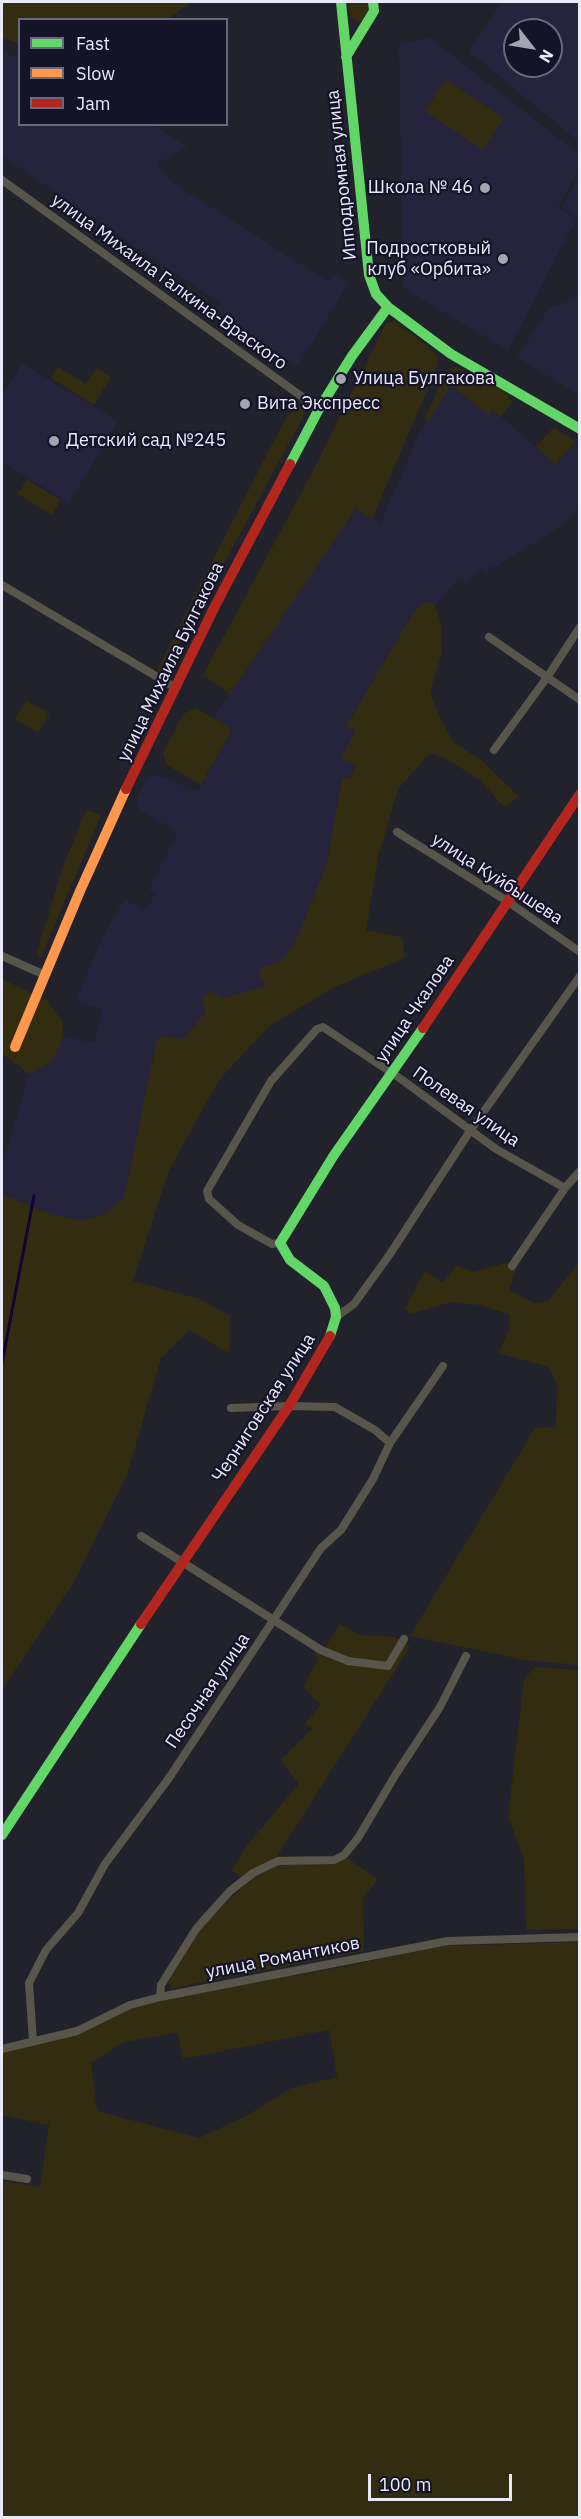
<!DOCTYPE html>
<html>
<head>
<meta charset="utf-8">
<style>
  body { margin:0 }
  #map { position:relative; width:581px; height:2519px; overflow:hidden; background:#22222d; font-family:"IBM Plex Sans",sans-serif }
  canvas { display:block }
  .frame { position:absolute; inset:0; border:3px solid #eae9f9; pointer-events:none }
  .legend { position:absolute; left:18px; top:18px; width:210px; height:108px; box-sizing:border-box; background:#151328; border:2px solid #6a697c; margin:0; padding:8px 10px; list-style:none; font-size:18px; color:#eae9f9 }
  .legend li { display:flex; align-items:center; gap:12px; height:30px }
  .legend b { width:30px; border:2px solid #6a697c }
  .north { position:absolute; left:503px; top:18px; width:60px; height:60px; box-sizing:border-box; background:#151328; border:2px solid #6a697c; border-radius:50%; rotate:121deg; font-size:16px; font-weight:700; line-height:24px; text-align:center; color:#eae9f9 }
  .north::after { content:''; display:block; margin:auto; width:21px; height:27px; background:#a4a3b2; clip-path:polygon(50% 0,100% 100%,50% 72%,0 100%) }
  .scale { position:absolute; left:368px; top:2474px; width:144px; height:27px; box-sizing:border-box; border:3px solid #eae9f9; border-top:0; padding-left:8px; font-size:18px; line-height:21px; white-space:nowrap; color:#eae9f9; -webkit-text-stroke:4px #151328; paint-order:stroke }
</style>
</head>
<body>
<div id="map">
<canvas width="581" height="2519"></canvas>
<div class="frame"></div>
<ul class="legend">
<li><b style="height:8px;background:#63d668"></b>Fast</li>
<li><b style="height:8px;background:#ff974d"></b>Slow</li>
<li><b style="height:8px;background:#b3261e"></b>Jam</li>
</ul>
<div class="north">N</div>
<div class="scale">100 m</div>
</div>
<script>
const c = document.querySelector('canvas').getContext('2d');
c.lineJoin = 'round';
function paint(path, color) { c.fillStyle = color; c.fill(path, 'evenodd'); }
const shape = rows => new Path2D(rows.map(r => 'M' + r).join(''));
function strokePath(path, color, width, dash) { c.strokeStyle = color; c.lineWidth = width; c.lineCap = dash ? 'butt' : 'round'; c.setLineDash(dash || []); c.stroke(path); }
function drawText(font, color, halo, rows, align = 'center') {
  c.font = font + ' "IBM Plex Sans",sans-serif'; c.lineWidth = 4.5; c.setLineDash([]); c.textBaseline = 'middle'; c.strokeStyle = halo; c.fillStyle = color; for (const [text, x, y, turn = 0] of rows) {
    c.save(); c.translate(x, y); c.rotate((+turn || 0) * Math.PI / 180); c.textAlign = isNaN(turn) ? turn : align; if (halo) c.strokeText(text, 0, 0); c.fillText(text, 0, 0); c.restore();
  }
}
paint(shape([
  [502,2,579,2,579,142,469,51],
  [515,30,551,30,551,66,515,66],
  [430,38,579,154,579,168,558,207,576,220,508,350,403,288,399,44],
  [2,49,19,60,20,124,154,125,188,147,156,164,172,182,327,281,335,275,349,282,297,367,218,310,221,304,2,156],
  [579,176,579,220,562,207],
  [579,293,579,395,517,357,548,309,575,298],
  [22,363,118,421,69,503,2,462,2,396],
  [451,384,489,414,493,410,555,464,576,442,579,445,579,507,566,523,499,565,492,567,486,572,480,568,470,581,466,583,459,578,435,605,425,601,413,613,346,725,356,731,357,764,351,776,342,779,326,866,296,940,267,986,223,998,206,1012,183,1039,162,1036,156,1043,124,1198,104,1214,83,1220,53,1215,2,1194,2,1166,29,1074,52,1062,63,1036,94,1043,102,1010,75,1000,106,931,124,900,145,910,156,893,149,890,178,832,140,810,136,800,149,776,158,775,198,792,232,729,214,719,219,709,356,508,380,524,418,436]
]), '#26243d');
paint(shape([
  [2,2,192,2,168,19,20,20,19,43,2,38],
  [348,2,368,2,369,13,363,21,358,21,350,17],
  [446,79,504,118,483,150,425,111],
  [395,321,433,351,438,359,435,372,372,519,356,508,230,694,203,675,313,471,386,323],
  [58,367,86,384,96,368,111,377,94,405,51,378],
  [456,367,506,392,512,402,501,417,493,410,489,415,451,385,427,424,426,416,445,375,451,368],
  [297,406,304,409,303,417,208,593,194,609,183,630,178,653,172,665,173,670,170,675,161,676,157,670,269,450,286,418],
  [554,427,576,442,555,464,536,447],
  [27,480,61,500,52,515,18,494],
  [425,601,435,605,442,628,441,656,430,692,437,711,453,742,481,760,519,797,504,807,480,780,446,759,430,753,398,789,379,854,366,930,402,937,405,958,334,987,268,1027,219,1080,169,1170,133,1281,200,1299,230,1316,229,1353,189,1330,161,1358,127,1475,74,1582,2,1690,2,1194,53,1215,83,1220,104,1214,124,1198,156,1043,162,1036,183,1039,206,1012,202,1001,209,991,223,998,266,986,259,975,263,967,282,961,296,940,326,866,342,779,351,776,356,765,341,758,356,731,346,726,413,613],
  [26,700,50,714,38,733,15,719],
  [196,708,232,729,201,785,167,765,163,753,183,714],
  [86,810,101,815,41,957,36,955,63,867],
  [2,979,48,1001,63,1023,63,1036,52,1062,29,1074,2,1053],
  [512,1261,519,1261,509,1290,534,1303,547,1302,579,1263,579,1665,525,1660,410,1636,535,1428,556,1427,557,1385,549,1367,498,1353,509,1330,509,1314,480,1305,452,1302,410,1314,405,1308,425,1271,442,1282,457,1266,474,1272],
  [340,1624,360,1635,396,1637,410,1647,277,1856,345,1857,378,1879,363,1898,364,1951,172,1988,168,1980,198,1930,248,1882,232,1870,248,1844,299,1784,281,1760,313,1728,305,1724,320,1705,303,1686,318,1659,313,1650,316,1645,326,1646],
  [535,1667,579,1670,579,1929,526,1930,524,1858,508,1817,524,1679],
  [579,1942,579,2517,2,2517,2,2181,40,2187,49,2125,2,2115,2,2053,77,2034,125,2011,145,2003,347,1966,420,1950,448,1946],
  [329,2030,337,2077,291,2088,248,2115,199,2138,97,2111,91,2063,124,2042,178,2033,183,2059]
]), '#322d11');
strokePath(shape([
  [2,1363,34,1196]
]), '#120334', 3);
strokePath(shape([
  [2,180,319,409],
  [2,585,176,688],
  [489,637,580,700],
  [494,750,548,676,580,627],
  [397,832,507,901,580,952],
  [2,956,45,975],
  [280,1243,272,1244,238,1225,209,1199,207,1191,271,1081,317,1029,323,1027,401,1079,496,1149,565,1188],
  [512,1266,565,1188,580,1171],
  [336,1317,354,1304,390,1254,470,1131,580,976],
  [231,1408,289,1406,335,1407,375,1430,390,1443],
  [141,1536,321,1650,348,1661,388,1666,404,1639],
  [160,1997,161,1985,196,1929,230,1891,253,1873,278,1861,334,1860,344,1855,358,1838,396,1774,440,1707,466,1656],
  [33,2041,29,1983,46,1950,78,1913,105,1864,169,1778,321,1548,341,1530,373,1479,390,1443,443,1366],
  [2,2049,77,2031,130,2005,160,1997,422,1946,448,1941,580,1937],
  [2,2175,27,2179]
]), '#58564b', 8);
strokePath(shape([
  [341,2,369,275,376,294,388,307,451,354,580,429],
  [346,57,374,11,373,2],
  [290,464,319,409,352,356,388,307],
  [330,1336,336,1317,335,1308,324,1286,290,1260,280,1243,334,1155,423,1028],
  [2,1835,141,1624]
]), '#63d668', 10);
strokePath(shape([
  [15,1047,80,891,126,789]
]), '#ff974d', 10);
strokePath(shape([
  [126,789,215,606,290,464],
  [423,1028,580,794],
  [141,1624,289,1406,330,1336]
]), '#b3261e', 10);
for (const [x, y, r, color] of [
  [485,188,6,"#a4a3b2"],
  [503,259,6,"#a4a3b2"],
  [341,379,6,"#a4a3b2"],
  [245,404,6,"#a4a3b2"],
  [54,441,6,"#a4a3b2"]
]) { const dot = new Path2D(); dot.arc(x, y, r, 0, 2 * Math.PI); c.fillStyle = color; c.fill(dot); strokePath(dot, '#151328', 2); }
drawText('18px', '#eae9f9', '#151328', [
  ["Ипподромная улица",342,175,-96],
  ["улица Михаила Галкина-Враского",169,282,36],
  ["улица Михаила Булгакова",171,662,-64],
  ["улица Куйбышева",497,879,33],
  ["улица Чкалова",415,1009,-56],
  ["Полевая улица",466,1107,35],
  ["Черниговская улица",264,1408,-57],
  ["Песочная улица",208,1691,-56],
  ["улица Романтиков",283,1958,-11]
]);
drawText('18px', '#eae9f9', '#151328', [
  ["Школа № 46",473,188,"right"],
  ["Подростковый",491,249,"right"],
  ["клуб «Орбита»",491,270,"right"],
  ["Улица Булгакова",353,379],
  ["Вита Экспресс",257,404],
  ["Детский сад №245",66,441]
], 'left');
</script>
</body>
</html>
